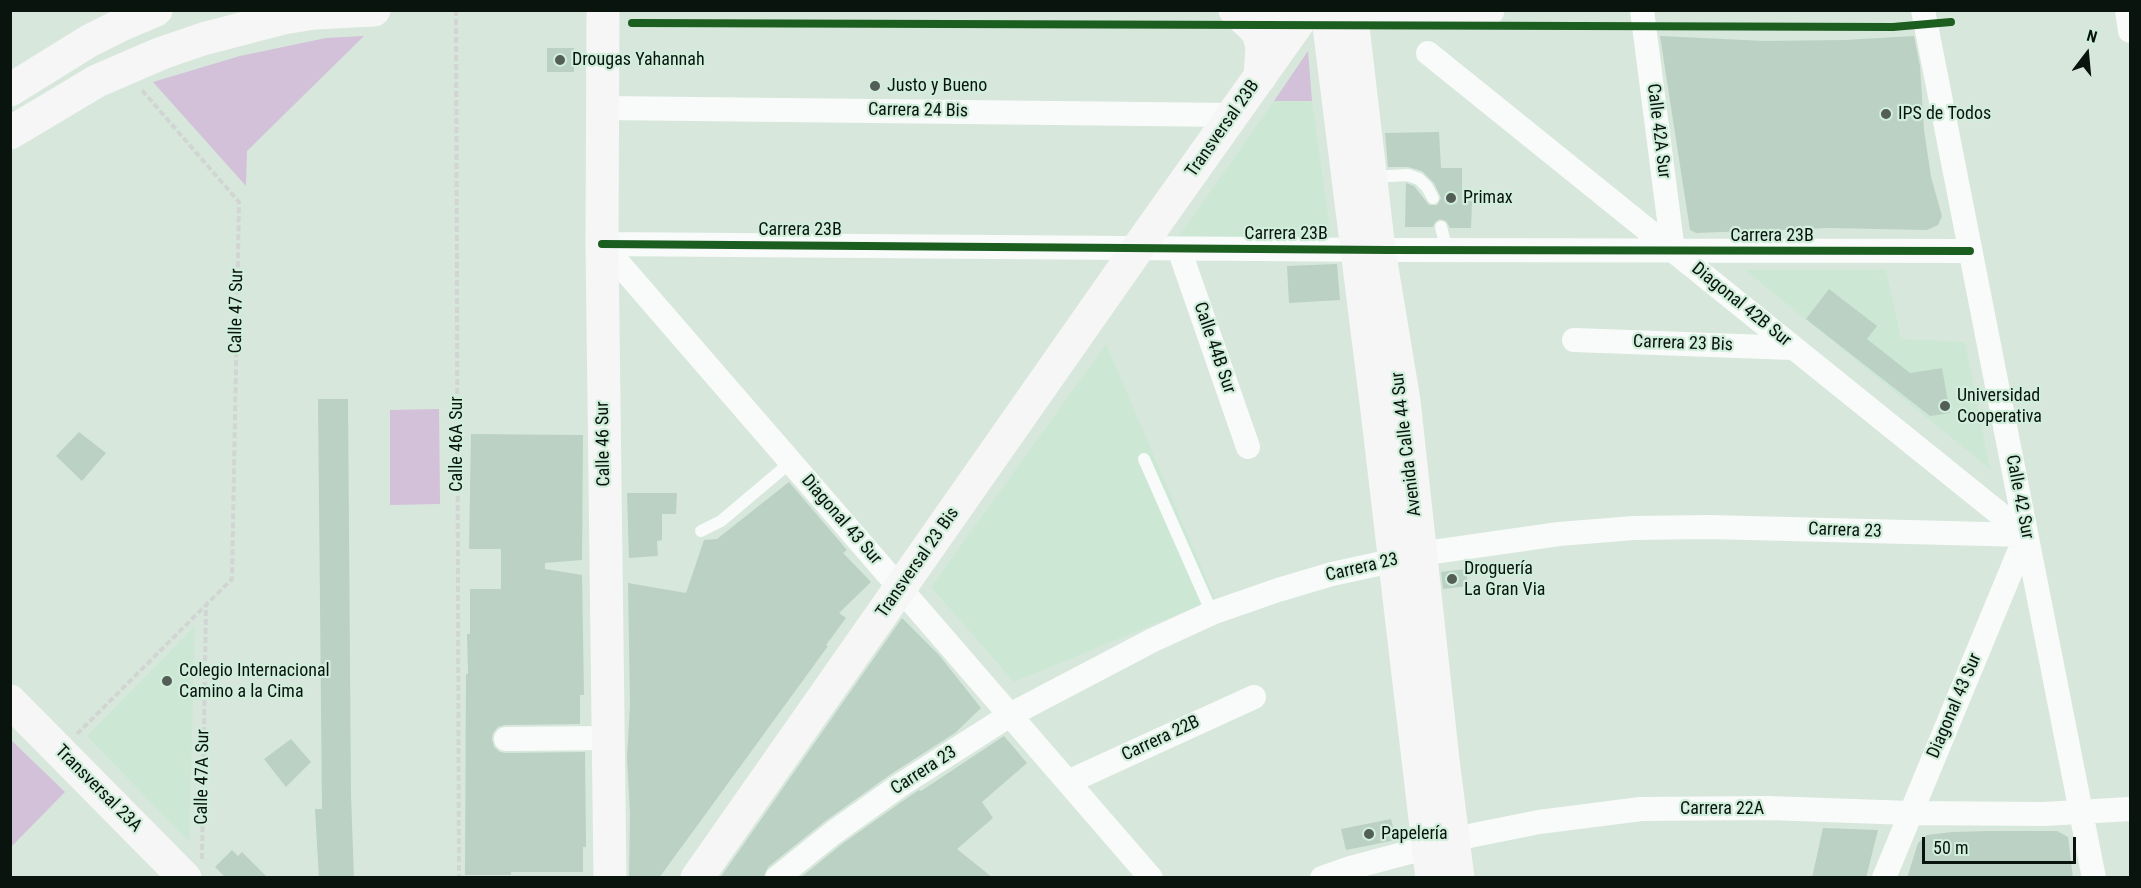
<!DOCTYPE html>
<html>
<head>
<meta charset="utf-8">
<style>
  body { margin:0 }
  #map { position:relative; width:2141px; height:888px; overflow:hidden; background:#d7e7dc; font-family:"Roboto Condensed",sans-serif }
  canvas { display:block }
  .frame { position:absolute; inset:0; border:12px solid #0a140e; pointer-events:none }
  .north { position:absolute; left:2057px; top:24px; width:60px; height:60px; -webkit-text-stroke:4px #d0eeda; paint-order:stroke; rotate:16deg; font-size:16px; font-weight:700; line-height:24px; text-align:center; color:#0a140e }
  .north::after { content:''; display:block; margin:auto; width:21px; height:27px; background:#0a140e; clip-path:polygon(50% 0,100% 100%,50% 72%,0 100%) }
  .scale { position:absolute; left:1922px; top:837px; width:154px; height:27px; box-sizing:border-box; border:3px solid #0a140e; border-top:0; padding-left:8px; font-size:18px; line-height:21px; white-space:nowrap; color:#0a140e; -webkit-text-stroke:4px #d0eeda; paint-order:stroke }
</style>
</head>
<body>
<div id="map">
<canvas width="2141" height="888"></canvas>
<div class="frame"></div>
<div class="north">N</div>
<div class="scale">50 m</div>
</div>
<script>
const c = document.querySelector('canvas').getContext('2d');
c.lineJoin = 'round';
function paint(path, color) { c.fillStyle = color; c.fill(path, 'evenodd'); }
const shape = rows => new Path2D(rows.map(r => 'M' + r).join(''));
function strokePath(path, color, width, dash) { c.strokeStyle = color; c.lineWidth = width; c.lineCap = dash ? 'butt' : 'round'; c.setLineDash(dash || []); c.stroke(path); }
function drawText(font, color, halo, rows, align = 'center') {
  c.font = font + ' "Roboto Condensed",sans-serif'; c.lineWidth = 4.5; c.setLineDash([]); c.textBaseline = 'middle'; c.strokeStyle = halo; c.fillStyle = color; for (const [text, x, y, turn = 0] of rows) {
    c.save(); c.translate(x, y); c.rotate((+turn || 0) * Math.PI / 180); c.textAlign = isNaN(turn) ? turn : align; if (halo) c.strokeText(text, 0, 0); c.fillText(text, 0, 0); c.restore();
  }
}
paint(shape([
  [1274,101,1312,101,1331,238,1177,239],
  [1745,270,1886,270,1901,339,1965,342,1990,469],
  [1106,344,1215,599,1014,682,931,587],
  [195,626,189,842,87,736]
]), '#cce8d5');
paint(shape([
  [364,36,247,151,246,186,153,82,240,56,326,38],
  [1308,51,1312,101,1274,101],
  [439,409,440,504,390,505,390,410],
  [10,739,65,792,11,847,10,847]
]), '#d3c0d9');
paint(shape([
  [1660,36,1765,41,1845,40,1914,36,1920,66,1924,130,1931,177,1942,216,1938,225,1927,230,1830,228,1696,233,1690,230],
  [547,48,574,48,574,72,547,72],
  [1439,132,1441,168,1462,168,1462,201,1472,201,1471,228,1450,228,1446,221,1440,219,1435,222,1433,227,1405,227,1406,183,1414,186,1429,205,1437,205,1441,198,1434,183,1422,171,1408,167,1388,167,1385,133],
  [1337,264,1340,300,1289,303,1287,266],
  [1829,289,1877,326,1867,339,1910,373,1942,368,1950,413,1930,416,1806,319],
  [318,399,348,399,351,796,354,878,319,878,315,809,322,809],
  [79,432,106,453,82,481,56,456],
  [471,434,583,435,582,560,545,563,545,569,582,575,584,695,580,695,580,724,505,725,498,727,493,733,492,739,494,747,500,752,506,753,585,752,586,847,583,847,583,872,511,872,511,875,465,875,466,674,468,674,467,634,470,634,470,589,501,589,501,549,469,549],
  [789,482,847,550,843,553,871,582,839,613,846,618,826,645,828,646,659,878,629,878,630,814,627,757,630,705,628,583,686,593,704,540,717,539],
  [627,493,677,493,676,514,662,514,662,540,657,541,658,556,629,558],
  [1466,569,1468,586,1443,589,1441,572],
  [902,618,939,655,981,708,955,733,891,774,824,822,768,867,763,878,720,878],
  [1004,736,1027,763,982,802,993,818,957,849,993,878,800,878,842,844,907,798,919,790,921,791],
  [291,739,311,762,286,787,264,759],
  [1391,819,1396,840,1346,850,1341,829],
  [1823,828,1878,830,1866,878,1812,878],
  [1989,831,2057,831,2068,837,2073,878,1907,878,1918,843,1927,835,1952,832],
  [232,850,238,856,242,852,268,878,226,878,215,867]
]), '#bbd1c3');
strokePath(shape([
  [456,10,459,878],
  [77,734,232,579,239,202,141,89],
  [202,859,206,605]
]), '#d1d5d3', 4, [6, 3]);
strokePath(shape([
  [1373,177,1408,175,1419,179,1427,187,1433,198],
  [1441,227,1447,251],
  [1144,459,1212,613],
  [701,531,721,521,791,462]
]), '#f9fbfa', 12);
strokePath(shape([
  [1642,10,1673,251],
  [1923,10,2094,878],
  [2127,10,2130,31],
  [1428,53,2026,535],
  [603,108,1233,115],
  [602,244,1388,250,1970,251],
  [602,244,1151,878],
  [1179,249,1248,447],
  [1574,340,1793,348],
  [506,739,608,738],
  [1068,782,1254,697],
  [777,878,833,833,899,786,1010,715,1153,640,1212,613,1278,590,1332,574,1433,552,1559,534,1634,528,1709,527,2026,535],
  [1322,878,1350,868,1474,835,1539,822,1641,809,1768,808,1910,813,2044,814,2130,809],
  [1884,878,2026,535]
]), '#f9fbfa', 24);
strokePath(shape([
  [603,10,602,244,610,878],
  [1235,10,1251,25,1258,33,1262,46,1260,77],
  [1274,10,1488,10],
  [1327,10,1376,402,1432,878],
  [1351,10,1379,250,1404,401,1443,760,1458,878],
  [10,90,89,41,123,24,156,10],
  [10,133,97,81,162,53,203,39,283,18,314,13,374,10],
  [10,701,185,878],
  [697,878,1138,248,1307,10]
]), '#f6f6f7', 33);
strokePath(shape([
  [632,23,1893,27,1951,22],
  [602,244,1388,250,1970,251]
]), '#1b5e20', 8);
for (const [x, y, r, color] of [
  [560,60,6,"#525e56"],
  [875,86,6,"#525e56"],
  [1886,114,6,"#525e56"],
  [1451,198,6,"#525e56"],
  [1945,406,6,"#525e56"],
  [1452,579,6,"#525e56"],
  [167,681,6,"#525e56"],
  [1369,834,6,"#525e56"]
]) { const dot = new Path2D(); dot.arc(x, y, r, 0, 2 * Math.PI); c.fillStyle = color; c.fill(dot); strokePath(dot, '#d0eeda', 2); }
drawText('18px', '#0a140e', '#d0eeda', [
  ["Drougas Yahannah",572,60],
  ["Justo y Bueno",887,86],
  ["IPS de Todos",1898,114],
  ["Primax",1463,198],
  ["Universidad",1957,396],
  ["Cooperativa",1957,417],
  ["Droguería",1464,569],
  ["La Gran Via",1464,590],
  ["Colegio Internacional",179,671],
  ["Camino a la Cima",179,692],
  ["Papelería",1381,834]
], 'left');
drawText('18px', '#0a140e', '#d0eeda', [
  ["Carrera 24 Bis",918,111,1],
  ["Transversal 23B",1223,129,-55],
  ["Calle 42A Sur",1658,131,83],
  ["Carrera 23B",800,230],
  ["Carrera 23B",1286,234],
  ["Carrera 23B",1772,236],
  ["Diagonal 42B Sur",1741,305,39],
  ["Calle 47 Sur",237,311,-89],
  ["Carrera 23 Bis",1683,344,2],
  ["Calle 44B Sur",1214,348,71],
  ["Calle 46A Sur",457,444,-90],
  ["Calle 46 Sur",604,444,-91],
  ["Avenida Calle 44 Sur",1407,444,-97],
  ["Calle 42 Sur",2019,497,79],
  ["Diagonal 43 Sur",841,520,49],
  ["Carrera 23",1845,531,2],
  ["Transversal 23 Bis",918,563,-55],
  ["Carrera 23",1362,568,-13],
  ["Diagonal 43 Sur",1955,706,-67],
  ["Carrera 22B",1161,739,-25],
  ["Carrera 23",924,771,-33],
  ["Calle 47A Sur",203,777,-89],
  ["Transversal 23A",98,789,45],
  ["Carrera 22A",1722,809]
]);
</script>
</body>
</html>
